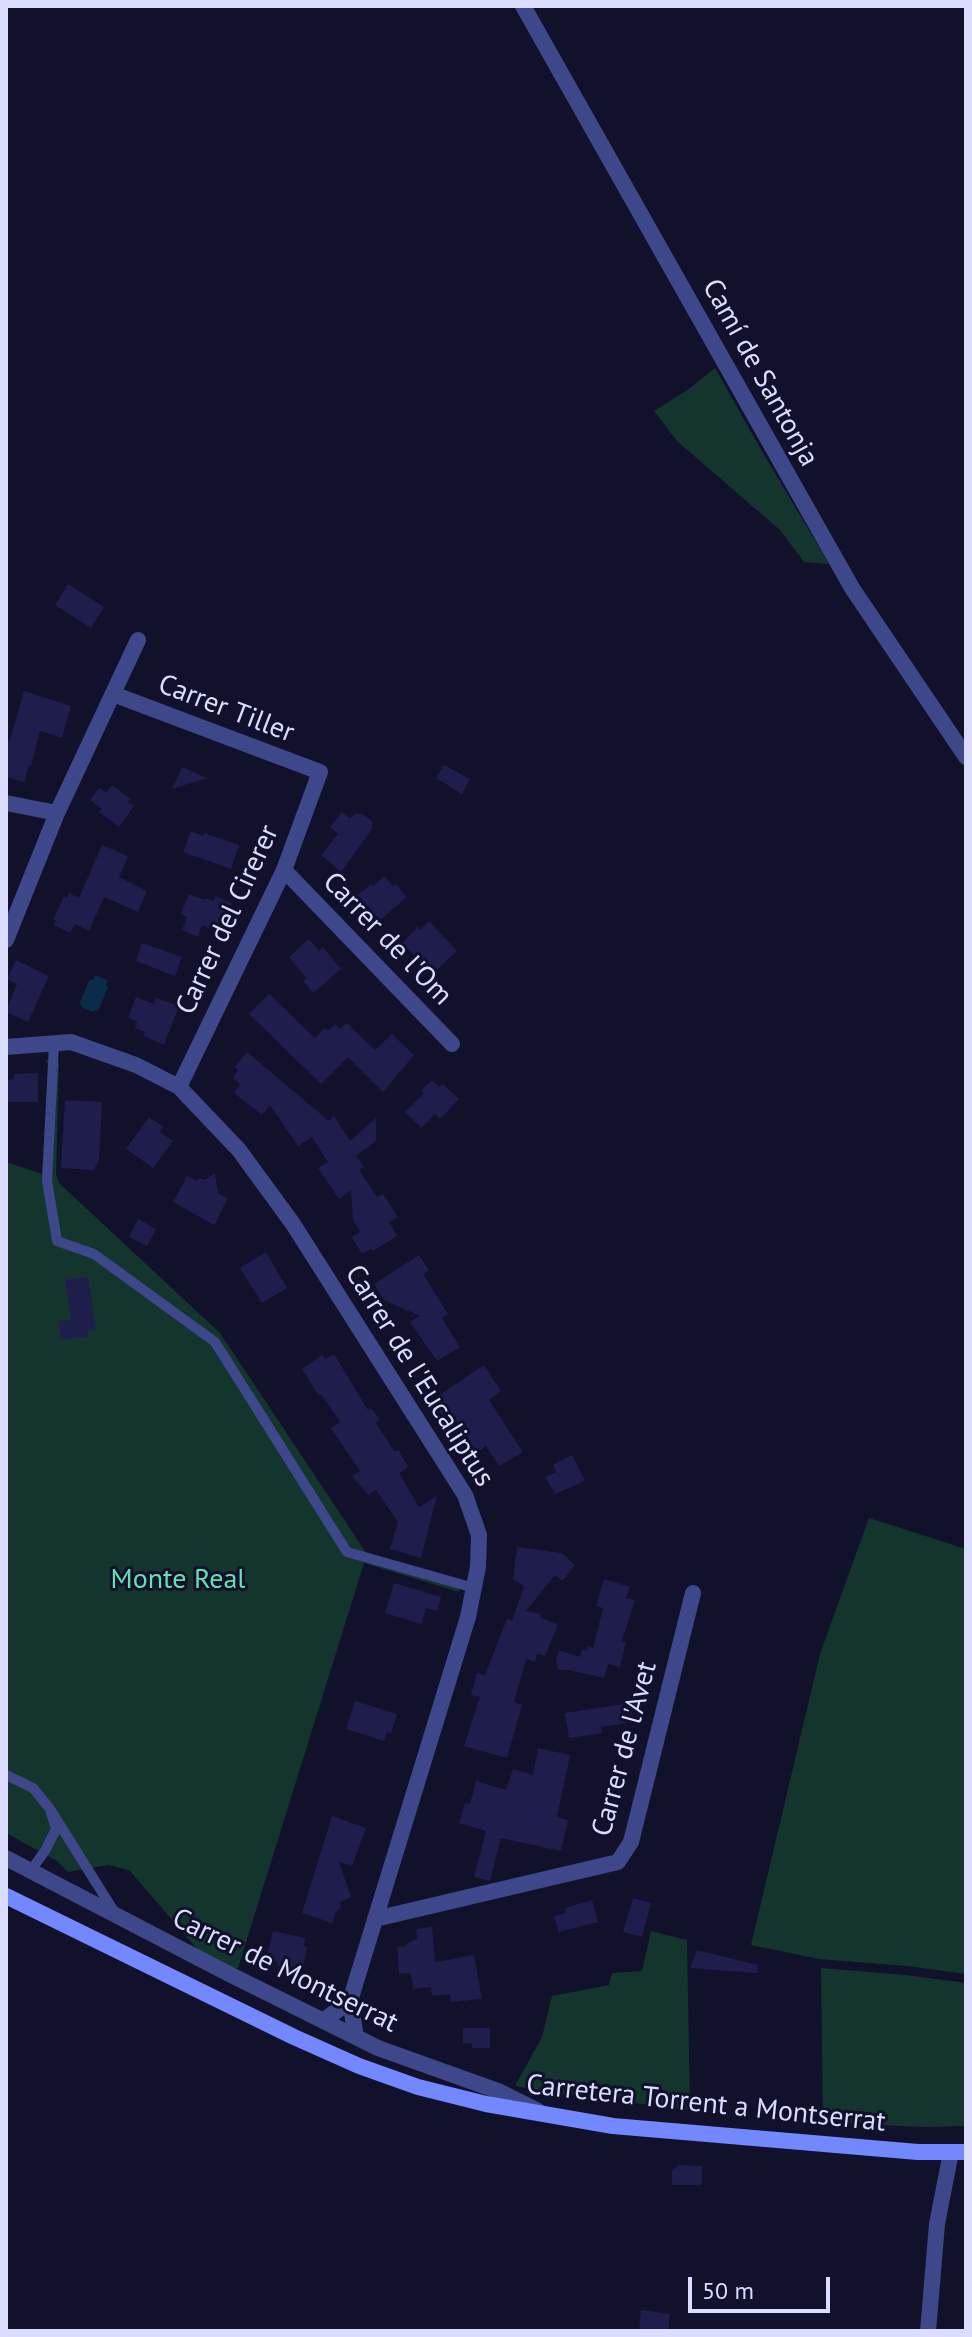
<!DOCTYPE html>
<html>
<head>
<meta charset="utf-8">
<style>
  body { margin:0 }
  #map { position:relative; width:972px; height:2337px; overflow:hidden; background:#11112b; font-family:"PT Sans",sans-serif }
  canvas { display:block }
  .frame { position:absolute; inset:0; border:8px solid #dbddff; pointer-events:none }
  .scale { position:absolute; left:688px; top:2277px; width:142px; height:36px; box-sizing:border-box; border:4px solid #dbddff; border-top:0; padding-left:10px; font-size:24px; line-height:28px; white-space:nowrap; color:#dbddff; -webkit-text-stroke:6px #11112b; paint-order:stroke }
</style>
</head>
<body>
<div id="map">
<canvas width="972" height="2337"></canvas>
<div class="frame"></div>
<div class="scale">50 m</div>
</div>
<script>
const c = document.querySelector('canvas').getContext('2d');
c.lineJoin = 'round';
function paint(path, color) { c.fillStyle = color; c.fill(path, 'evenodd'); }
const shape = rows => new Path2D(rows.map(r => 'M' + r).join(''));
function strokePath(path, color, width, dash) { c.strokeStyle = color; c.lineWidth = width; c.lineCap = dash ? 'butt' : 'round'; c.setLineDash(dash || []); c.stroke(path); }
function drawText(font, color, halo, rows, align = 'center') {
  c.font = font + ' "PT Sans",sans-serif'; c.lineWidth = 6; c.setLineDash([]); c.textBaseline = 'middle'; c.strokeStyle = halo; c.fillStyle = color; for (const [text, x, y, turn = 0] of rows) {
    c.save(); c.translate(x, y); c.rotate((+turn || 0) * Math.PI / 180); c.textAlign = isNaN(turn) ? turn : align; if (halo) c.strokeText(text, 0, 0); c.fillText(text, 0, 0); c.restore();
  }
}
paint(shape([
  [715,368,760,448,829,564,804,562,780,530,678,442,654,411,689,389],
  [45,1060,59,1062,56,1175,59,1183,220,1333,367,1554,460,1582,459,1592,364,1563,238,1968,218,1973,129,1870,108,1865,68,1872,57,1861,6,1833,6,1162,42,1174,48,1072,48,1064],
  [869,1518,966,1549,966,1974,907,1966,819,1959,751,1945,820,1654],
  [651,1931,687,1940,690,2110,555,2093,515,2086,542,2037,552,1996,609,1985,612,1973,642,1971],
  [821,1968,906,1975,966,1983,966,2126,921,2127,823,2122]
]), '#14352e');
paint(shape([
  [95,975,108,980,106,985,108,987,98,1011,95,1010,94,1012,81,1007,82,1005,79,1004,90,979,93,980]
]), '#0b2c49');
paint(shape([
  [68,584,104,607,91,628,55,605],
  [24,691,71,706,62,738,40,731,31,766,29,765,24,782,6,777,6,739,10,740],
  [444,765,470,779,462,794,436,778],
  [182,767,207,778,172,789],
  [112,785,130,799,128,802,134,806,119,827,99,812,102,809,90,800,99,788,106,793],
  [342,812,350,819,354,814,362,814,372,821,372,829,341,872,321,855,338,834,330,827],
  [191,831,203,836,204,833,239,845,231,869,183,852],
  [102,845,128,856,119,877,147,891,138,912,104,897,89,931,75,924,70,933,54,925,56,921,53,920,64,896,67,898,69,893,79,898],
  [384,876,393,886,396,884,407,897,380,920,358,895,371,884,373,886],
  [189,894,205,900,206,898,214,901,215,896,232,903,225,922,221,920,216,931,202,925,198,937,182,930,187,917,181,914],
  [429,921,457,951,432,974,402,943,418,927,420,930],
  [309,939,319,951,323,947,341,969,313,993,303,981,306,978,289,957],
  [142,943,182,957,175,976,136,961],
  [16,960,49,976,28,1022,6,1012,17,984,7,979],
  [269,994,315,1038,325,1028,328,1031,335,1024,340,1029,347,1023,375,1050,392,1034,414,1055,383,1092,348,1057,321,1084,249,1014],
  [136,997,154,1004,156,998,179,1006,164,1045,143,1036,145,1032,135,1028,137,1021,128,1018],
  [247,1052,329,1121,334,1116,350,1141,376,1118,376,1141,356,1156,364,1167,359,1170,377,1197,383,1194,398,1217,389,1222,397,1236,373,1251,371,1249,362,1254,352,1237,360,1232,353,1220,351,1190,339,1199,318,1168,328,1162,312,1137,298,1146,270,1105,262,1115,234,1093,240,1084,233,1078,238,1070,235,1067],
  [38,1073,38,1102,7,1102,7,1080,14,1079,14,1074],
  [432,1080,439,1087,443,1084,459,1099,440,1119,435,1114,421,1128,405,1112,424,1093,421,1091],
  [65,1100,102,1102,99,1159,94,1170,61,1168],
  [149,1117,164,1127,160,1132,173,1141,153,1168,126,1149],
  [215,1173,218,1193,228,1198,214,1225,173,1202,187,1176,197,1181,199,1178,204,1180],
  [138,1219,156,1229,147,1246,129,1237],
  [266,1252,287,1288,262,1303,240,1268],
  [419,1255,429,1270,423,1274,448,1314,442,1318,460,1347,437,1361,410,1322,420,1316,384,1300,374,1284],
  [88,1277,96,1329,87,1331,88,1336,61,1340,58,1321,71,1320,65,1280],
  [334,1354,368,1410,371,1408,380,1420,376,1423,394,1451,399,1451,408,1467,399,1473,419,1507,437,1496,421,1558,390,1549,398,1522,376,1490,368,1495,352,1476,360,1471,331,1428,340,1422,321,1394,319,1396,302,1369,322,1355,325,1359],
  [484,1365,501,1391,489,1400,523,1452,499,1466,486,1446,466,1460,456,1445,461,1443,432,1400],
  [572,1455,585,1481,555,1494,545,1477,556,1472,553,1465],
  [517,1547,562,1553,575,1565,562,1581,555,1575,526,1611,541,1614,540,1617,558,1625,545,1656,537,1654,535,1662,526,1659,514,1702,522,1705,507,1758,464,1746,480,1697,471,1695,477,1673,485,1675,507,1619,512,1621,524,1586,513,1579],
  [604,1579,630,1587,626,1598,635,1600,622,1641,626,1642,620,1667,608,1664,604,1678,569,1670,558,1670,556,1661,559,1650,580,1657,582,1649,587,1651,588,1646,593,1648,603,1608,596,1606],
  [394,1583,441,1597,437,1611,426,1608,421,1624,385,1613],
  [355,1701,397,1714,391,1734,387,1732,384,1741,346,1729],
  [631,1703,633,1722,601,1727,602,1733,569,1738,565,1713],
  [538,1748,570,1755,557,1817,568,1820,561,1851,501,1838,490,1881,474,1877,486,1831,459,1823,465,1803,470,1804,476,1781,506,1790,513,1769,533,1775],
  [332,1816,366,1828,352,1866,339,1862,351,1897,340,1902,341,1907,335,1913,332,1923,302,1913],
  [633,1898,651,1903,642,1937,623,1932],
  [592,1900,598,1922,559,1932,554,1916,566,1913,565,1908],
  [432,1927,435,1962,474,1955,482,1999,451,2002,450,1994,432,1996,431,1987,413,1989,411,1973,399,1974,397,1947,406,1946,407,1943,417,1939,416,1929],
  [273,1931,305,1938,304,1945,307,1949,302,1972,277,1966,278,1962,271,1960,272,1954,268,1952],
  [697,1950,758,1965,757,1973,690,1968],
  [463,2028,490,2028,490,2048,472,2048,472,2044,463,2043],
  [679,2165,702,2166,702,2185,672,2185,672,2170],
  [641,2310,670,2314,668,2331,639,2331]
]), '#1f1d4b');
strokePath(shape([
  [54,1044,47,1181,57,1241,94,1254,215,1342,347,1552,474,1588],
  [6,1775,33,1788,50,1809,56,1829,45,1851,31,1870],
  [50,1809,115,1913]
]), '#3d4789', 10);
strokePath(shape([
  [523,6,852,588,966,757],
  [113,694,320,772,284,870,179,1087],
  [6,803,57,813],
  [284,870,452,1044],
  [6,940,57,813,138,640],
  [6,1047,71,1042,136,1065,179,1087,239,1150,293,1224,465,1495,479,1535,478,1567,468,1617,350,2001],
  [6,1858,229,1974,378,2048,498,2091,538,2111],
  [375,1919,618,1862,631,1842,693,1593],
  [323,2021,350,2001,356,2037],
  [928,2331,937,2224,951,2152]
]), '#3d4789', 16);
strokePath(shape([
  [6,1896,294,2037,359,2066,418,2087,486,2104,613,2126,918,2152,966,2152]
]), '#7387fe', 16);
drawText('28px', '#dbddff', '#11112b', [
  ["Camí de Santonja",760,373,61],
  ["Carrer Tiller",226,709,21],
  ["Carrer del Cirerer",228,920,-65],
  ["Carrer de l'Om",387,939,46],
  ["Carrer de l'Eucaliptus",419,1376,58],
  ["Carrer de l'Avet",625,1749,-75],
  ["Carrer de Montserrat",285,1971,26],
  ["Carretera Torrent a Montserrat",706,2104,6]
]);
drawText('28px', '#65e0ad', '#11112b', [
  ["Monte Real",178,1580]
]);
</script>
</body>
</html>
